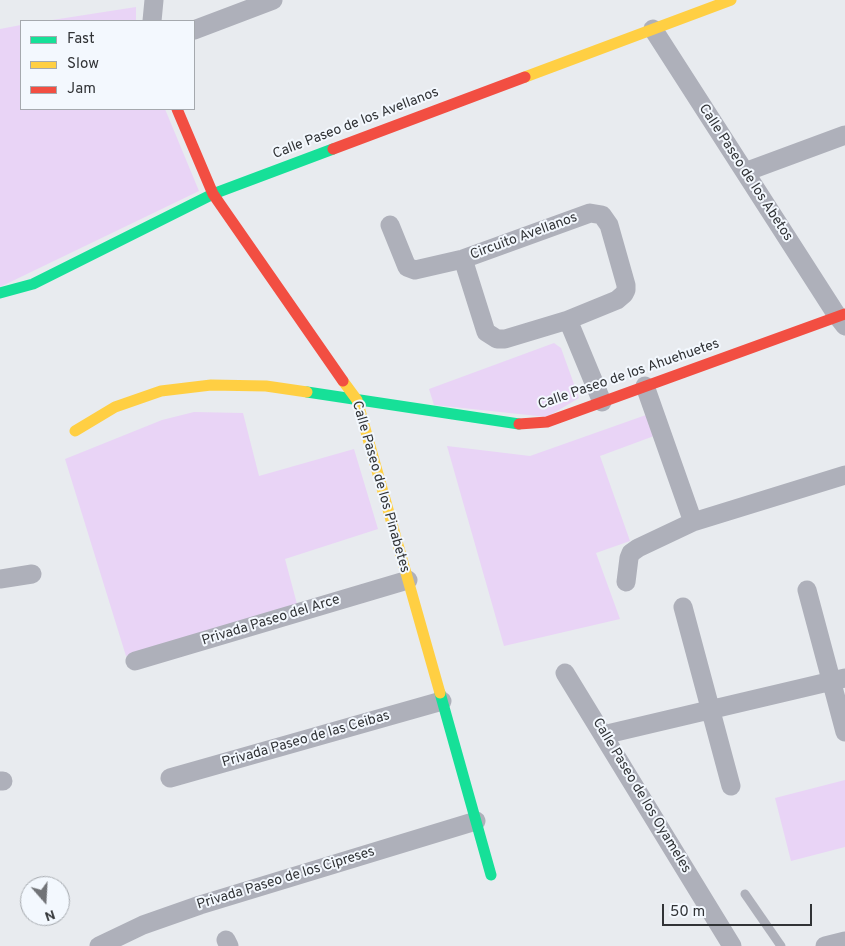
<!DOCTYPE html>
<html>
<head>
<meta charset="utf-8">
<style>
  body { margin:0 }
  #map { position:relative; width:845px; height:946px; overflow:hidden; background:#e8ebef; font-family:Overpass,sans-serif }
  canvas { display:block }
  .legend { position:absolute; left:20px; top:20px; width:175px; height:90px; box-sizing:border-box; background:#f3f8fe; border:1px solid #a5a9ae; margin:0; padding:6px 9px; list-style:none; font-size:15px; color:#313336 }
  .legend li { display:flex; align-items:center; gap:10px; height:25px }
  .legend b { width:25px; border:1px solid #a5a9ae }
  .north { position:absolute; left:20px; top:876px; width:50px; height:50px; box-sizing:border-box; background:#f3f8fe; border:1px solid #a5a9ae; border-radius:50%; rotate:161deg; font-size:14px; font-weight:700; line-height:20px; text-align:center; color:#313336 }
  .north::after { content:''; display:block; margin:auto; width:18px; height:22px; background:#717377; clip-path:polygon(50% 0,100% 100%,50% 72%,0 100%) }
  .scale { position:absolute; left:662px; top:904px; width:150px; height:22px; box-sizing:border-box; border:2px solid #313336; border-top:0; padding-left:6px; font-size:15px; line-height:18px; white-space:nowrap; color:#313336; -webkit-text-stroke:4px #f3f8fe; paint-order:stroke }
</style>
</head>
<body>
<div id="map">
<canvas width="845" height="946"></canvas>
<ul class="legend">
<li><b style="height:6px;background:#16e098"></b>Fast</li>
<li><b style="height:6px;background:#ffcf43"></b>Slow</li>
<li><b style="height:6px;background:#f24e42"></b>Jam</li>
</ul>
<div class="north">N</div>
<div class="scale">50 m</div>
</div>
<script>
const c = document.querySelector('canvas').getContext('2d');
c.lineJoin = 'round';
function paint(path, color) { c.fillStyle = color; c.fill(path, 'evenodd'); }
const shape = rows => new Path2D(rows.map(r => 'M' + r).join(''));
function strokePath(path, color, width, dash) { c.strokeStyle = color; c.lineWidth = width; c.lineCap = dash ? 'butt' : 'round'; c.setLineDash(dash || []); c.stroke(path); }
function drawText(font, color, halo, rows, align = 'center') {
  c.font = font + ' Overpass,sans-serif'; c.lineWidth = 4; c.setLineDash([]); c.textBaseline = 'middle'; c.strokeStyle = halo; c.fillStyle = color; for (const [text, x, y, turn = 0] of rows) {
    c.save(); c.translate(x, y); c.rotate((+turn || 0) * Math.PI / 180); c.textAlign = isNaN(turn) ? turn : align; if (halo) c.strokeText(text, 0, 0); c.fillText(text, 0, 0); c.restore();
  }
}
paint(shape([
  [136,7,136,21,46,21],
  [21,25,21,109,165,109,199,191,0,287,0,29],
  [554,343,561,348,579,398,547,417,434,405,429,389],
  [194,412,243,413,259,476,354,449,378,529,285,559,297,604,126,656,65,459,162,420],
  [646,415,654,436,600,456,630,541,596,553,620,619,504,646,447,446,530,456],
  [845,780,845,847,791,861,775,798]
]), '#e9d4f6');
strokePath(shape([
  [745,894,781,946]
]), '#aeb0ba', 9);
strokePath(shape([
  [152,21,154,0],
  [653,29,838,317,845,326],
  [194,30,273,0],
  [745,172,845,135],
  [390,225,407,267,415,270,463,259,590,213,602,215,609,225,626,285,626,290,624,294,617,300,568,320,505,339,497,339,486,332,463,259],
  [568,320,602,402],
  [645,386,693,522],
  [0,579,32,574],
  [626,582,629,558,631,553,638,548,693,522,845,475],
  [807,590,845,732],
  [683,607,731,786],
  [135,661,408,580],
  [565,673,732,946],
  [603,735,845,678],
  [170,778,442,701],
  [0,781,3,781],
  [226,940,229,946],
  [99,946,143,925,200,905,476,821],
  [825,946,845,941]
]), '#aeb0ba', 19);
strokePath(shape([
  [0,293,33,284,213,194,333,149],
  [307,392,519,424],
  [440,693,491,875]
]), '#16e098', 11);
strokePath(shape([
  [525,77,731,0],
  [343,381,357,400,440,693],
  [75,431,115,407,161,391,211,385,266,386,307,392]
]), '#ffcf43', 11);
strokePath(shape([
  [177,109,213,194,343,381],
  [333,149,525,77],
  [519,424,547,422,845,314]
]), '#f24e42', 11);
drawText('14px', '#313336', '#f3f8fe', [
  ["Calle Paseo de los Avellanos",356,124,-21],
  ["Calle Paseo de los Abetos",745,173,57],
  ["Circuito Avellanos",524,237,-20],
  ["Calle Paseo de los Ahuehuetes",629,375,-19],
  ["Calle Paseo de los Pinabetes",380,487,74],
  ["Privada Paseo del Arce",271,621,-17],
  ["Privada Paseo de las Ceibas",306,740,-16],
  ["Calle Paseo de los Oyameles",641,796,59],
  ["Privada Paseo de los Cipreses",286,879,-17]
]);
</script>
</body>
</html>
